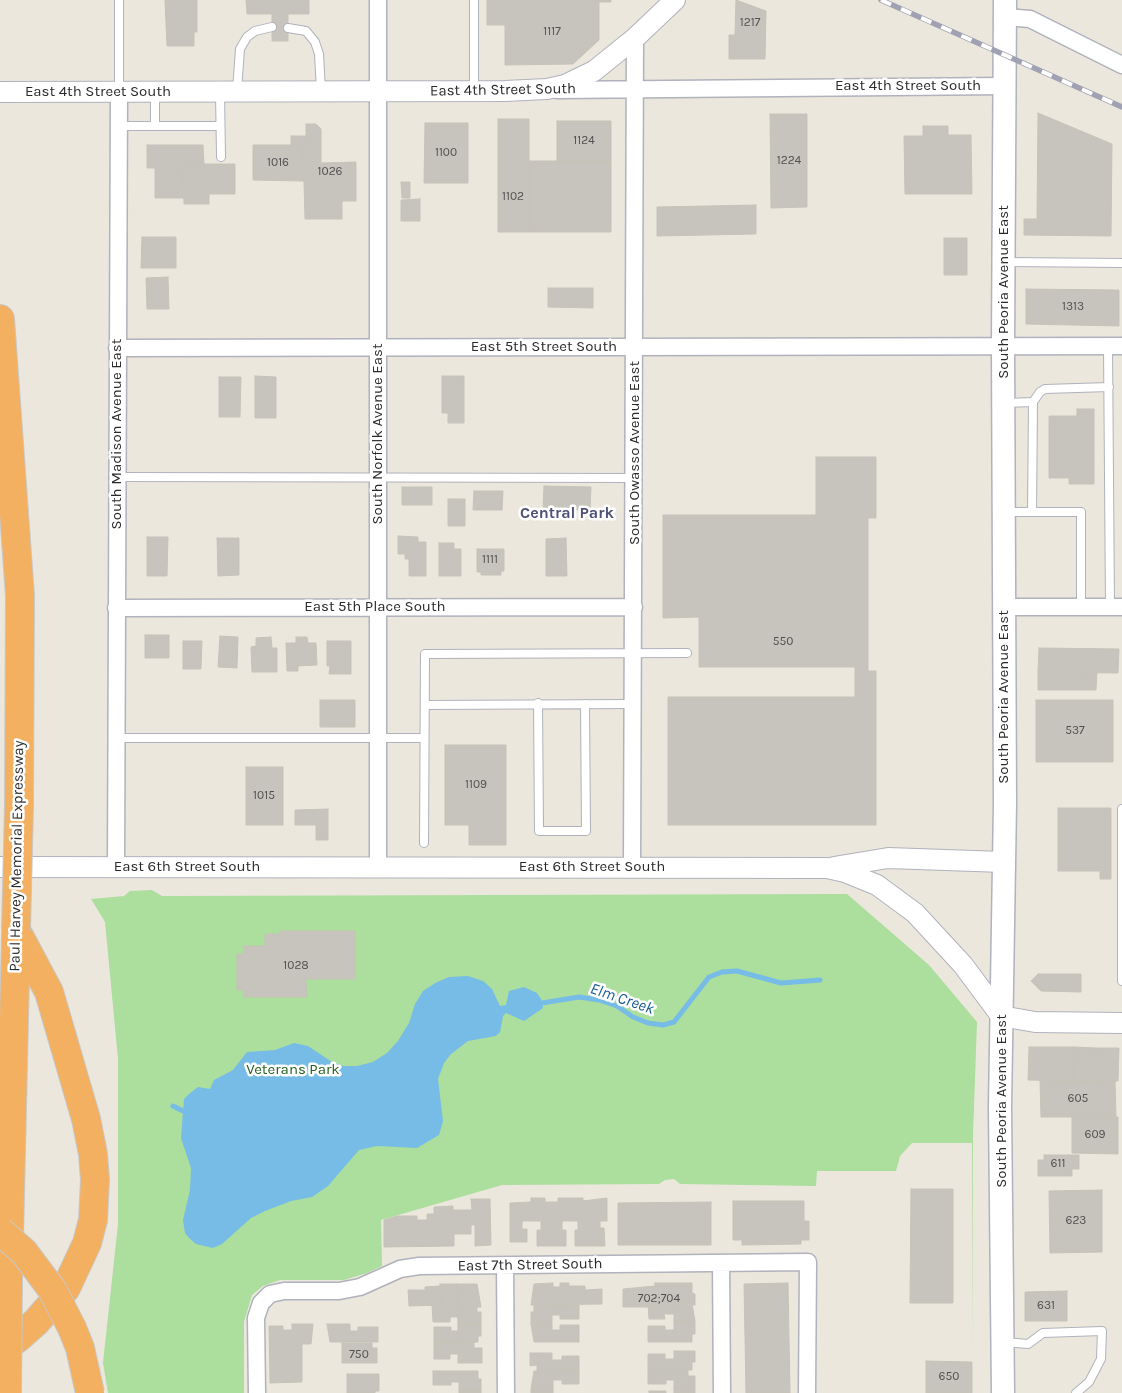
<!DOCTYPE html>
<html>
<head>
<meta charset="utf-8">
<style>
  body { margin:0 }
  canvas { display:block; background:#ebe7dd }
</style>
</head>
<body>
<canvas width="1122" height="1393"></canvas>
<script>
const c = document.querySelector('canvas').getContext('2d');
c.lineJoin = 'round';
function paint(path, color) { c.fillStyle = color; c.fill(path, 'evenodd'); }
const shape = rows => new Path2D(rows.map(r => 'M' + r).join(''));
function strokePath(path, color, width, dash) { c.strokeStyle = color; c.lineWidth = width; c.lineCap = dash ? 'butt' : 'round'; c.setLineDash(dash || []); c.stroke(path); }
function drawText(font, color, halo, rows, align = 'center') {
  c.font = font + ' Karla,sans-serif'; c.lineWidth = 5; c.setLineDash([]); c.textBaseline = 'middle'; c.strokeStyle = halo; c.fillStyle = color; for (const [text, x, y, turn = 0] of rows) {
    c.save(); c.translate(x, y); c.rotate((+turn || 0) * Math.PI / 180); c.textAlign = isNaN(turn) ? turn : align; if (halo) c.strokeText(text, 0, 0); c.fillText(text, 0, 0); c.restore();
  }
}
paint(shape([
  [152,890,162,896,847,894,929,965,977,1022,973,1135,972,1355,972,1143,912,1143,900,1156,896,1171,817,1171,816,1186,680,1184,674,1179,665,1180,659,1184,502,1185,381,1220,382,1266,367,1273,344,1280,280,1280,263,1286,252,1295,244,1322,244,1393,108,1393,103,1363,118,1224,118,1059,105,922,91,899,124,896,130,891]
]), '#acde9d');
paint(shape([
  [468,976,483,981,492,989,500,1006,506,1005,509,991,524,987,537,993,541,999,543,1008,524,1021,506,1013,503,1016,500,1032,496,1036,468,1041,451,1054,444,1063,438,1079,443,1121,439,1135,417,1148,377,1146,359,1150,328,1186,312,1197,291,1201,265,1211,251,1218,222,1244,213,1248,196,1244,189,1238,185,1233,183,1220,190,1190,191,1168,181,1138,184,1099,189,1094,198,1087,210,1089,214,1080,233,1070,247,1052,275,1050,294,1043,308,1046,332,1062,344,1066,357,1066,373,1062,387,1053,398,1041,409,1023,415,1004,423,991,437,982,449,977]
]), '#77bce6');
strokePath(shape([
  [542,1003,579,997,599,1000,617,1006,633,1017,648,1023,663,1025,674,1022,709,977,722,972,737,971,781,983,820,980],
  [173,1106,183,1111]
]), '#77bce6', 5);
const building = shape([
  [165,0,197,0,197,32,194,32,194,46,167,46,165,0],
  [246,0,309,0,309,14,288,14,288,41,272,41,272,14,247,14,246,0],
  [487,0,611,0,611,2,599,2,599,40,573,64,505,65,505,25,487,25,487,0],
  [736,0,766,11,765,59,729,59,729,35,735,35,736,0],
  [1038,113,1112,144,1111,236,1024,235,1024,219,1037,219,1038,113],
  [770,114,807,114,807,207,771,208,770,114],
  [498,119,529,119,529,232,498,232,498,119],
  [557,121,611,121,611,161,557,161,557,121],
  [425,123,468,123,468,183,424,183,425,123],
  [306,124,316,124,321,129,321,163,356,162,356,201,342,201,342,219,305,219,303,145,306,145,306,124],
  [923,126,948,126,948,135,971,135,972,194,905,194,904,136,923,136,923,126],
  [291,136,306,136,306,145,303,145,304,181,253,180,253,145,291,145,291,136],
  [147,145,203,145,204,164,183,164,184,198,155,198,155,168,147,168,147,145],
  [529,161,611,161,611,232,529,232,529,161],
  [183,164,235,164,235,194,209,194,209,204,184,204,183,164],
  [401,182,410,182,410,198,402,198,401,182],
  [420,199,420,221,401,221,401,200,420,199],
  [756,205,756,234,657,236,657,207,756,205],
  [142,237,176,237,176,268,141,268,142,237],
  [944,238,967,238,967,275,944,275,944,238],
  [168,277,169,309,147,309,146,278,168,277],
  [548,288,593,288,593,308,548,307,548,288],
  [1026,289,1119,290,1119,326,1026,324,1026,289],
  [255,376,276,377,276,418,255,418,255,376],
  [442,376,464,376,464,423,448,423,448,413,442,413,442,376],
  [219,377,241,377,240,417,219,417,219,377],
  [1077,409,1094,409,1094,484,1069,484,1069,478,1049,478,1049,416,1077,416,1077,409],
  [816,457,876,457,876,518,868,518,868,671,876,671,876,825,668,825,668,697,855,697,855,667,699,667,699,617,663,618,663,515,816,515,816,457],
  [544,486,591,487,590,510,543,509,544,486],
  [402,487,432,487,432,505,402,505,402,487],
  [474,491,503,491,502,510,473,510,474,491],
  [448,499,465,499,465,526,448,526,448,499],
  [398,536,418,537,418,542,426,542,426,576,409,576,409,559,405,559,405,554,398,554,398,536],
  [147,537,168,537,167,576,147,576,147,537],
  [217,538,239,538,239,575,218,576,217,538],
  [566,538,567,576,546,576,546,539,566,538],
  [439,543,454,543,454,549,461,549,461,576,439,576,439,543],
  [477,549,504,549,504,571,501,571,501,575,481,575,481,572,477,572,477,549],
  [145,635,169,635,169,658,145,658,145,635],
  [220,636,238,637,237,668,218,667,220,636],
  [271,637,272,648,277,648,277,672,252,672,251,647,256,646,256,638,271,637],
  [296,637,307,637,308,643,316,643,317,665,298,666,298,671,287,671,286,643,296,643,296,637],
  [183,641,202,641,201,669,183,669,183,641],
  [327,641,351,641,351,674,329,674,330,666,327,666,327,641],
  [1039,648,1119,649,1118,673,1038,672,1039,648],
  [1038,672,1097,672,1096,690,1038,690,1038,672],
  [320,700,355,700,355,727,320,727,320,700],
  [1036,700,1113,700,1113,762,1036,762,1036,700],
  [445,745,506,745,506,845,469,845,469,825,445,825,445,745],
  [246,767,283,767,283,825,246,825,246,767],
  [1058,808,1111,808,1111,879,1100,879,1100,871,1058,871,1058,808],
  [328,809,328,840,316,840,316,825,295,825,295,810,328,809],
  [280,931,355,931,355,979,306,979,307,997,244,997,244,990,237,990,237,954,244,954,244,946,265,946,265,934,280,934,280,931],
  [1038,974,1081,974,1081,992,1041,991,1031,981,1038,974],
  [1029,1047,1074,1047,1073,1081,1028,1080,1029,1047],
  [1074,1047,1096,1048,1096,1081,1073,1081,1074,1047],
  [1096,1048,1119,1048,1118,1081,1096,1081,1096,1048],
  [1040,1080,1115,1081,1116,1117,1041,1117,1040,1080],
  [1072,1117,1118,1117,1118,1154,1072,1153,1072,1117],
  [1044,1155,1079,1155,1079,1169,1072,1169,1072,1176,1038,1176,1038,1160,1044,1160,1044,1155],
  [911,1189,953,1189,953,1303,910,1303,911,1189],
  [1102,1190,1102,1252,1050,1253,1049,1191,1102,1190],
  [531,1198,545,1198,545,1202,558,1202,558,1198,583,1198,583,1201,607,1198,607,1221,600,1221,600,1228,604,1228,605,1246,575,1246,575,1230,578,1230,578,1221,562,1221,562,1230,566,1230,566,1246,537,1246,537,1230,541,1230,541,1221,522,1221,522,1229,527,1229,527,1242,510,1242,510,1203,531,1202,531,1198],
  [471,1199,490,1199,491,1245,475,1246,475,1225,471,1225,471,1234,454,1234,454,1246,384,1247,384,1220,397,1216,417,1216,417,1220,427,1220,427,1214,434,1214,434,1207,453,1206,453,1210,472,1210,471,1199],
  [733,1201,804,1201,804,1221,809,1221,809,1240,801,1240,801,1244,742,1245,742,1240,733,1240,733,1201],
  [711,1202,711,1245,618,1245,618,1203,711,1202],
  [553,1283,553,1287,560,1287,560,1283,569,1283,569,1286,585,1286,585,1290,602,1289,602,1304,531,1305,534,1284,553,1283],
  [655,1283,692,1283,692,1293,695,1294,695,1305,648,1304,649,1307,623,1307,623,1289,655,1286,655,1283],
  [788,1283,790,1393,746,1393,744,1284,788,1283],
  [440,1284,457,1284,458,1317,450,1317,450,1322,433,1322,432,1305,441,1305,440,1284],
  [457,1284,477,1284,481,1307,477,1307,477,1312,481,1312,481,1324,458,1324,457,1284],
  [440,1286,441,1305,409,1306,408,1290,425,1290,425,1287,440,1286],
  [1067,1291,1067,1321,1025,1321,1025,1292,1067,1291],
  [648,1304,692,1304,695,1321,674,1321,674,1314,664,1314,665,1319,649,1319,648,1304],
  [534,1305,579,1305,579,1319,560,1319,560,1315,552,1315,552,1324,531,1324,531,1312,534,1312,534,1305],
  [674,1321,695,1321,695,1334,692,1334,692,1342,648,1342,648,1326,665,1326,665,1330,674,1330,674,1321],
  [292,1324,313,1324,311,1344,302,1344,302,1382,270,1383,269,1326,283,1326,283,1330,292,1330,292,1324],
  [327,1324,350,1324,350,1331,358,1331,358,1327,378,1327,378,1342,330,1342,327,1324],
  [458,1324,481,1324,481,1336,478,1336,478,1342,434,1343,434,1327,451,1327,451,1331,458,1331,458,1324],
  [531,1324,552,1324,552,1330,560,1330,560,1325,579,1325,579,1342,534,1342,531,1324],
  [474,1342,474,1348,482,1348,482,1363,458,1363,458,1354,450,1354,450,1359,434,1359,434,1343,474,1342],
  [342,1343,372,1343,372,1348,377,1348,377,1363,342,1363,342,1343],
  [674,1351,695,1351,695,1362,692,1362,692,1370,648,1370,648,1354,665,1354,665,1359,674,1359,674,1351],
  [530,1353,552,1353,552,1360,562,1360,562,1356,579,1356,579,1370,537,1371,537,1365,530,1366,530,1353],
  [926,1361,972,1362,972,1393,926,1393,926,1361],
  [579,1370,579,1384,562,1384,562,1380,553,1380,553,1388,531,1389,534,1371,579,1370],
  [648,1370,688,1370,688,1376,695,1376,695,1388,674,1388,674,1380,666,1380,666,1384,648,1384,648,1370],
  [433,1371,478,1371,478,1379,481,1379,481,1391,459,1391,459,1382,451,1382,451,1385,433,1385,433,1371],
  [347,1374,379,1374,379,1391,375,1391,375,1393,347,1393,347,1374],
  [553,1388,553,1393,531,1393,531,1389,553,1388],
  [674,1388,695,1388,695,1393,674,1393,674,1388],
  [459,1391,481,1391,481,1393,459,1393,459,1391],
  [649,1391,666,1391,666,1393,649,1393,649,1391]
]);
paint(building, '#c7c3bd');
strokePath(building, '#c6c3b7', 1);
const service = shape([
  [474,0,474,90],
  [288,28,306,31,315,42,319,54,321,91],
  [119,90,119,0],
  [237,90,240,49,247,37,255,31,272,27],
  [220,92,221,157],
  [119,126,220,126],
  [155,126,155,93],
  [1006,262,1122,263],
  [1108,346,1110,607],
  [1005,403,1033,402],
  [117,477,635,478],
  [1006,512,1081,512,1081,607],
  [1032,512,1033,402,1040,392,1045,389,1109,387],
  [538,703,539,831,586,831,585,704],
  [425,705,633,704],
  [117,738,424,738],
  [1122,809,1122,981],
  [424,843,425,654,687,653],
  [1004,1342,1028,1344,1043,1333,1102,1331,1101,1359,1089,1382,1076,1393]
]);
const minor = shape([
  [1005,17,1030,19,1122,65],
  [557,90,1005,86],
  [117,348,1122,346],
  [1003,607,1122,607],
  [116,608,634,607],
  [116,867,119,93],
  [378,867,378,0],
  [632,867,635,38],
  [721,1263,722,1393],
  [505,1266,506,1393],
  [257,1393,256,1318,261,1303,270,1294,284,1291,339,1291,360,1287,400,1269,419,1266,808,1262,807,1393]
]);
const tertiary = shape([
  [0,92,505,91,547,89,565,85,594,71,635,38,675,0],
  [0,867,827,868,845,872,877,885,915,913,963,965,1001,1016,1035,1022,1122,1023],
  [834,867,888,858,1003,862]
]);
const secondary = shape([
  [1003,1393,1000,1107,1005,803,1003,347,1005,0]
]);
const motorway = shape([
  [0,319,20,596,19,805],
  [8,1281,16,933],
  [0,1350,18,1338,36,1322,66,1288,87,1243,93,1220,95,1180,93,1154,86,1119,49,992,16,930]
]);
strokePath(service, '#b0b2bd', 10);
strokePath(minor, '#b0b2bd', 19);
strokePath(tertiary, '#b0b2bd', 22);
strokePath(secondary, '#b0b2bd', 25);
strokePath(motorway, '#c8c8c8', 30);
strokePath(service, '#fff', 8);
strokePath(minor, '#fff', 16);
strokePath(tertiary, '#fff', 20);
strokePath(secondary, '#fff', 22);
strokePath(motorway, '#f3b060', 28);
const rail = shape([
  [881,0,1122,107]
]);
strokePath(rail, '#a0a1b3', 5.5);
strokePath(rail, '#fff', 4, [11]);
const motorwayBridge = shape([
  [16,930,19,805],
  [0,1231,24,1252,53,1291,72,1328,80,1348,90,1393],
  [7,1393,8,1281]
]);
strokePath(motorwayBridge, '#c8c8c8', 30, []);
strokePath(motorwayBridge, '#f3b060', 28);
drawText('12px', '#51504f', null, [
  ["1217",750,23],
  ["1117",552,32],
  ["1124",584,141],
  ["1100",446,153],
  ["1224",789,161],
  ["1016",278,163],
  ["1026",330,172],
  ["1102",513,197],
  ["1313",1073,307],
  ["1111",490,560],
  ["550",783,642],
  ["537",1075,731],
  ["1109",476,785],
  ["1015",264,796],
  ["1028",296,966],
  ["605",1078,1099],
  ["609",1095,1135],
  ["611",1058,1164],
  ["623",1076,1221],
  ["702;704",659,1299],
  ["631",1046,1306],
  ["750",359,1355],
  ["650",949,1377]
]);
drawText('15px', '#2a2a2a', '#fff', [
  ["East 4th Street South",908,86],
  ["East 4th Street South",503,90,-1],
  ["East 4th Street South",98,92],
  ["South Peoria Avenue East",1004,292,-90],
  ["East 5th Street South",544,347],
  ["South Madison Avenue East",117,434,-90],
  ["South Norfolk Avenue East",378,434,-90],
  ["South Owasso Avenue East",635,453,-90],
  ["East 5th Place South",375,607],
  ["South Peoria Avenue East",1004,697,-90],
  ["Paul Harvey Memorial Expressway",17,856,-89],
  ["East 6th Street South",187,867],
  ["East 6th Street South",592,867],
  ["South Peoria Avenue East",1002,1101,-90],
  ["East 7th Street South",530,1265,-1]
]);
drawText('15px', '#25621f', '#fff', [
  ["Veterans Park",293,1070]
]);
drawText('bold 16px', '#4e5078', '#fff', [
  ["Central Park",567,513]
]);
drawText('italic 16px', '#175a92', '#fff', [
  ["Elm Creek",622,999,19]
]);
</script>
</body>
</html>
